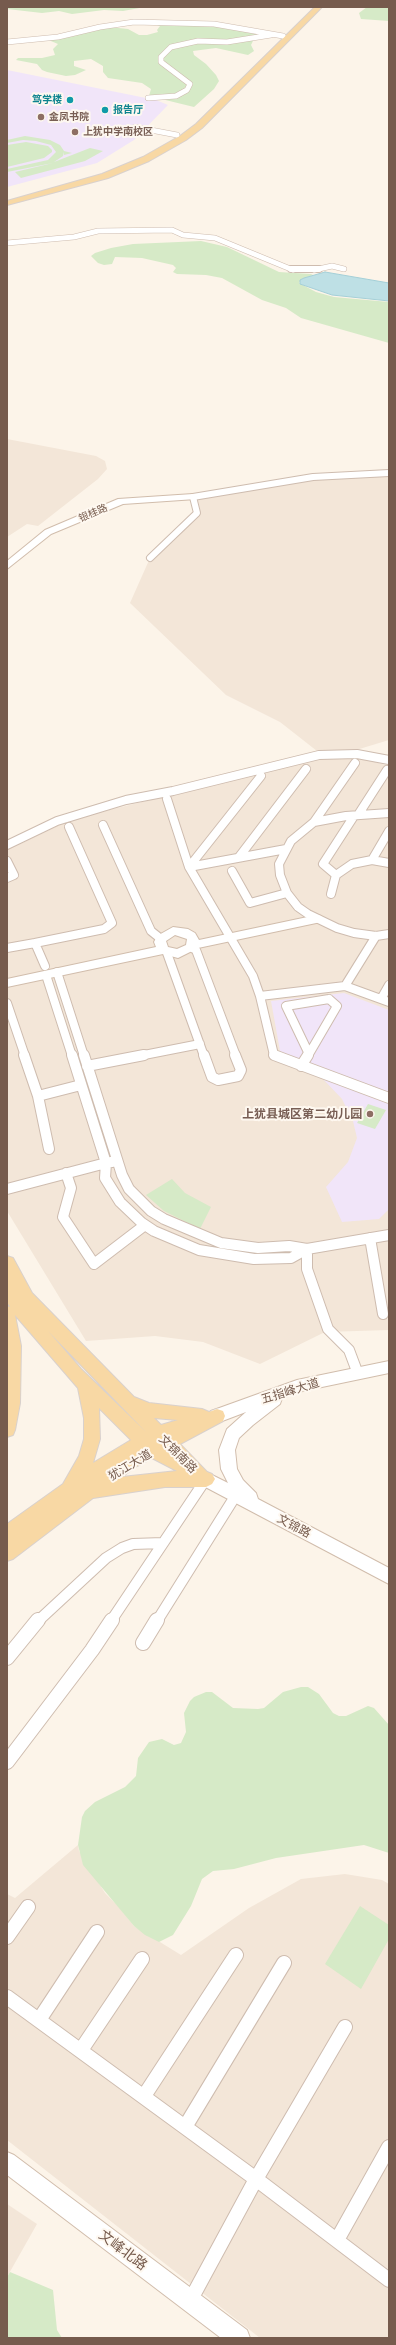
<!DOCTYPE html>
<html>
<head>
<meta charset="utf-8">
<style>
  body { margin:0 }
  #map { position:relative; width:396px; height:2345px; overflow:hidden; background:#fcf4e9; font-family:Ubuntu,sans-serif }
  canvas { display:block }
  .frame { position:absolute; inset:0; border:8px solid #765b4d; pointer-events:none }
</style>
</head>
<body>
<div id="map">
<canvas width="396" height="2345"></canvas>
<div class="frame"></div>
</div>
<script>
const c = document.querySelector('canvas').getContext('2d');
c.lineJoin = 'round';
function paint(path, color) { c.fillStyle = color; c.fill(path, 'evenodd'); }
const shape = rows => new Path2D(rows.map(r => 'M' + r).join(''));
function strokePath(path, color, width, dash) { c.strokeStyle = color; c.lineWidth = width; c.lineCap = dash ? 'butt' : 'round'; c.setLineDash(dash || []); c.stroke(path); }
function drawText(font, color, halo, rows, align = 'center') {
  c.font = font + ' Ubuntu,"Noto Sans SC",sans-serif'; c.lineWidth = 4; c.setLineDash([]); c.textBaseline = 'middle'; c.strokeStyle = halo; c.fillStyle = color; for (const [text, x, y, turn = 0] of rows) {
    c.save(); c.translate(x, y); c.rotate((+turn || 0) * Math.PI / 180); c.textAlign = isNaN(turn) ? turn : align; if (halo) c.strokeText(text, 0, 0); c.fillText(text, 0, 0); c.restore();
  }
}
paint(shape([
  [7,439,96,456,105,461,107,469,98,479,38,526,27,524,7,537],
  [389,473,389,740,356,750,317,751,280,722,226,695,130,603,150,558,197,513,193,497,313,477],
  [323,758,362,758,389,766,389,1330,325,1332,260,1364,203,1342,155,1336,86,1341,7,1211,7,850,72,819],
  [78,1845,79,1851,105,1893,120,1908,134,1926,181,1955,249,1908,301,1879,345,1874,382,1880,389,1884,389,2338,260,2338,7,2140,7,1894,15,1898],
  [7,2204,37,2224,7,2277]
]), '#f3e6d8');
paint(shape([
  [7,70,156,100,168,105,134,140,97,163,7,187],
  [344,993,389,1010,389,1209,379,1219,342,1222,326,1187,348,1162,357,1138,353,1121,342,1099,322,1078,282,1062,271,1001]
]), '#f1e5f9');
paint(shape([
  [7,7,145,7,123,11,104,10,72,14,59,11,42,13,7,9],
  [367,7,389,7,389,21,361,19,359,13],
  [160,24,223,27,266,34,254,39,251,45,254,51,248,55,216,48,193,51,194,55,206,64,216,75,219,81,214,89,194,107,149,96,151,89,142,83,108,78,103,72,103,66,91,59,74,61,74,66,86,70,75,75,66,76,47,72,42,70,37,64,16,60,18,58,42,58,55,55,53,49,58,44,46,39,109,27,128,29,139,35,147,35,158,32,157,30,160,26,157,25],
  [25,136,50,140,60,145,64,151,72,153,64,155,64,152,63,156,54,162,90,148,103,151,85,161,21,178,15,172,53,163,7,172,7,169,48,160,56,152,51,145,36,141,23,140,7,143,7,140],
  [26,142,48,146,52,150,52,152,44,158,7,167,7,145],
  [201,241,227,247,279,272,311,274,313,275,302,279,299,283,316,292,334,297,389,302,389,343,301,318,286,308,262,300,222,278,206,275,177,274,173,272,176,268,173,265,142,258,115,257,112,264,104,265,98,263,91,256,95,253,111,248,133,244],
  [368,1104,386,1110,375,1129,357,1123],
  [172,1179,185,1193,211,1207,200,1229,164,1211,146,1195],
  [301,1687,308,1687,319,1694,333,1713,339,1716,346,1716,368,1706,374,1708,389,1725,389,1853,364,1845,276,1858,234,1869,213,1871,202,1879,191,1906,173,1935,159,1942,145,1935,134,1926,83,1865,78,1845,82,1817,85,1811,95,1802,125,1787,136,1776,138,1758,149,1742,162,1739,174,1745,181,1743,186,1732,184,1713,190,1701,194,1697,206,1692,212,1692,233,1708,258,1709,264,1708,283,1692],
  [360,1906,389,1925,389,1939,361,1989,325,1964],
  [10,2272,53,2290,57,2330,62,2338,7,2338,7,2277]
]), '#d6eac7');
const water = shape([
  [325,272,389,283,389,301,332,295,300,284,300,280,304,278,325,272]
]);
paint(water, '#bee0e5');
strokePath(water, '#a4cfd7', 1);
const streetFar4 = shape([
  [7,42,58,37,100,27,134,22,214,24,283,36],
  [148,98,176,96,187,90,190,84,161,62,161,57,171,47,198,41,227,42,271,35],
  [135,127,177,135],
  [7,243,74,237,98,231,172,230,183,235,215,238,293,270],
  [314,270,332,266,344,269]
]);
const streetFar3 = shape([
  [291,269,319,269],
  [150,558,197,513,193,497,313,477,389,473]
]);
const streetFar2 = shape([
  [167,799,189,867,261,776],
  [389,813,346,816,314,822,291,841,279,864,280,875,287,893,298,907,308,914,337,928,354,933,376,936,389,934],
  [358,815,387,770],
  [314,822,355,763],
  [103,825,151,931,161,939],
  [7,845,57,821,126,800,173,791,319,755,357,754,389,760],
  [286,849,189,867,253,976,260,996,345,986,389,1002],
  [239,857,306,769],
  [372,860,389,831],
  [7,861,14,875,7,878],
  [232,871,250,903,287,893],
  [336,875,323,864,354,816],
  [331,894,336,875,352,864,372,860,389,863],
  [7,948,35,943],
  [192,948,196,950,236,1056],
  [167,953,204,1056],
  [45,966,35,943,104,929,112,923,69,827],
  [57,972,84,1056],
  [46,975,72,1056],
  [345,986,376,936],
  [260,996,274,1055,277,1056],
  [329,999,337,1006,309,1054,286,1006,329,999],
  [381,999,389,985],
  [7,1003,25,1056],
  [139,1056,200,1044],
  [308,1056,309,1054]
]);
const streetFar1 = shape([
  [24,1055,38,1096,81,1085],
  [84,1055,122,1175,129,1189,151,1211,164,1219,221,1243,258,1248,289,1246,307,1249],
  [204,1055,212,1077,218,1080,238,1076,241,1070,235,1055],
  [274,1055,389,1098],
  [87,1066,144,1055],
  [301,1066,308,1055],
  [38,1096,49,1149],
  [117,1161,106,1163,105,1178,120,1202,142,1223,154,1231,199,1250,254,1259,291,1258,307,1249,389,1235],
  [66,1173,71,1188,63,1217,94,1264,145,1225],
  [7,1189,106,1163,72,1055],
  [370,1238,383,1314],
  [307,1249,307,1269,328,1329,349,1350,358,1374],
  [38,1621,106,1558,122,1548,133,1544,163,1543],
  [111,1621,206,1479],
  [157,1621,236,1495]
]);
const street = shape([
  [143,1643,157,1620],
  [7,1658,38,1620],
  [7,1762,92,1650,112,1620],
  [7,1937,28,1907],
  [7,1997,256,2179,389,2280],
  [39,2020,97,1932],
  [81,2050,142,1959],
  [144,2096,236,1955],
  [185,2127,284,1963],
  [337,2240,389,2147],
  [190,2301,256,2179,345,2027]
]);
const secondary = shape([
  [193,494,198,497,196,499,123,504,51,534,7,569,7,561,45,530,118,499,193,494],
  [317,915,321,916,323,919,321,922,198,948,178,958,163,954,7,987,7,979,156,947,154,942,157,936,173,927,188,929,195,933,199,940,317,915],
  [175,935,187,939,186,945,177,949,168,947,166,941,175,935],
  [389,1361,389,1373,298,1392,282,1398,280,1404,253,1425,239,1438,235,1450,237,1469,243,1480,256,1493,258,1499,389,1568,389,1584,194,1481,192,1476,194,1471,200,1469,228,1483,221,1469,219,1450,227,1429,246,1412,217,1423,211,1421,209,1416,211,1411,297,1380,389,1361],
  [7,2152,14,2155,247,2330,250,2338,221,2338,7,2175,7,2152]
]);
const primary = shape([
  [315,7,322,7,202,128,186,140,149,161,108,178,7,205,7,201,102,174,143,157,180,136,196,124,315,7],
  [7,1256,13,1258,32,1293,134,1397,149,1403,202,1409,209,1412,217,1409,223,1411,225,1416,223,1421,180,1444,207,1472,212,1474,215,1479,212,1484,206,1487,165,1487,93,1498,13,1559,7,1561,7,1524,63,1484,79,1456,84,1439,84,1418,78,1388,15,1315,21,1346,20,1403,15,1430,13,1435,7,1437,7,1306,10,1307,7,1302,7,1256],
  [48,1331,146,1432,81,1369,48,1331],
  [99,1408,131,1440,93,1463,100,1439,99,1408],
  [154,1418,178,1420,161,1425,154,1418],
  [152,1458,177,1471,122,1477,135,1467,152,1458]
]);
strokePath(streetFar4, '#cebcaf', 6);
strokePath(streetFar3, '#cebcaf', 8);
strokePath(streetFar2, '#cebcaf', 10);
strokePath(streetFar1, '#cebcaf', 12);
strokePath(street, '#cebcaf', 16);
strokePath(secondary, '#d1bdac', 2);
strokePath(primary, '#d9d1cd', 2);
strokePath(streetFar4, '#fff', 5);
strokePath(streetFar3, '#fff', 6);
strokePath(streetFar2, '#fff', 8);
strokePath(streetFar1, '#fff', 10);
strokePath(street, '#fff', 14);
paint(secondary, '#fff');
paint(primary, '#f8d8a4');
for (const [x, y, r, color] of [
  [70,100,4,"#0f9aa8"],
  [105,110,4,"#0f9aa8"],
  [41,117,4,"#8d6e63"],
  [75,132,4,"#8d6e63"],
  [370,1114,4,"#8d6e63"]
]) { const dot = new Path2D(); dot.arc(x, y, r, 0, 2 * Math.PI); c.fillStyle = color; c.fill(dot); strokePath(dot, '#fef8f0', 1.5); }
drawText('bold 10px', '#0d838f', '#fef8f0', [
  ["笃学楼",62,100],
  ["报告厅",113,110,"left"]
], 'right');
drawText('bold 10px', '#785e54', '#fef8f0', [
  ["金凤书院",49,117],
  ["上犹中学南校区",83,132]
], 'left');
drawText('10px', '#765b4d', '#fef8f0', [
  ["银桂路",93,513,-23]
]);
drawText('bold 12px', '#785e54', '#fef8f0', [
  ["上犹县城区第二幼儿园",362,1114]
], 'right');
drawText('12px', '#765b4d', '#fef8f0', [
  ["五指峰大道",290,1391,-17],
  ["文锦南路",178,1454,45],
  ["犹江大道",130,1465,-31],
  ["文锦路",294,1526,28]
]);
drawText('14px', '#765b4d', '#fef8f0', [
  ["文峰北路",123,2250,37]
]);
</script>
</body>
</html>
